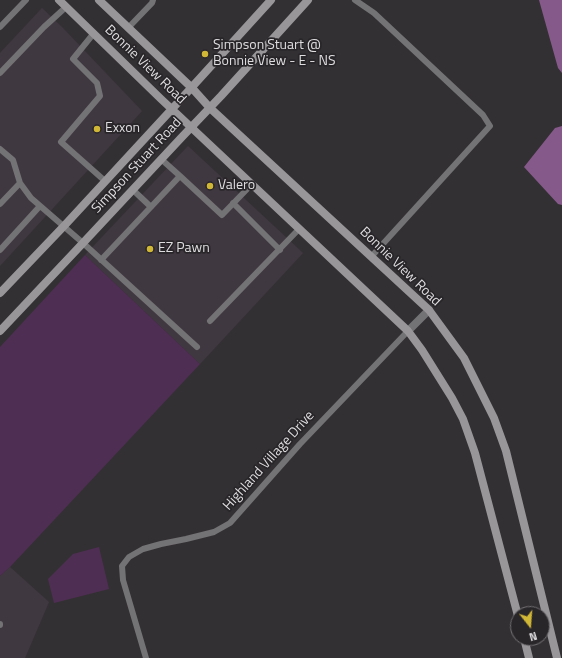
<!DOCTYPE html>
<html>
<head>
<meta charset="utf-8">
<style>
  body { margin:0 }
  #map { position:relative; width:562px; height:658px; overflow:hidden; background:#333034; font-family:"Titillium Web",sans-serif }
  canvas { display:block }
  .north { position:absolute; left:510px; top:606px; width:40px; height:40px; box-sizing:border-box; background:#29262a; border:1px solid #726f72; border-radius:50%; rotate:163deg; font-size:11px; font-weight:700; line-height:16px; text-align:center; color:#dfdddf }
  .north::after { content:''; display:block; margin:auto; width:14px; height:18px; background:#d1b736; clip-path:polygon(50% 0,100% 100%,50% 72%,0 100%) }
</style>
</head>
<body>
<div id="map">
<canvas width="562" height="658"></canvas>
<div class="north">N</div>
</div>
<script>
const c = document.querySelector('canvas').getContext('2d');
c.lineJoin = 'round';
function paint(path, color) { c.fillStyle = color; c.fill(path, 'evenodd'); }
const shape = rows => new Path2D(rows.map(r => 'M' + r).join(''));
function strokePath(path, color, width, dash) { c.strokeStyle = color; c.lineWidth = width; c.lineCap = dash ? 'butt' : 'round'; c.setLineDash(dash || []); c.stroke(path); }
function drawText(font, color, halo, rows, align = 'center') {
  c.font = font + ' "Titillium Web",sans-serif'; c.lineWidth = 3.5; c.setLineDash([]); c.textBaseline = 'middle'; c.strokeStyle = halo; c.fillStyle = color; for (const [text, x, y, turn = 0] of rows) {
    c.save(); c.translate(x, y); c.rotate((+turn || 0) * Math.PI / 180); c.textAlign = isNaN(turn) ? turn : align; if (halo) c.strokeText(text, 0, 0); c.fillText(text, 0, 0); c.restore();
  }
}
paint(shape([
  [42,8,62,27,142,111,0,266,0,53],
  [188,146,303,253,200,364,85,255],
  [10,567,49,602,25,658,0,658,0,576]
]), '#403840');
paint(shape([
  [85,255,200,364,10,567,0,576,0,347],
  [99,547,109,589,54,603,48,579,73,554]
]), '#4f2e53');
paint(shape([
  [539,0,562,0,562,73,558,68],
  [562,126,562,205,558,204,524,167,555,128]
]), '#86598b');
strokePath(shape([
  [355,0,374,13,483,115,490,126,371,257],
  [0,27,26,0],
  [128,28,152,3,153,0],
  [94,33,73,59,97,83,100,96,61,142,105,181],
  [0,73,44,27,66,7],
  [0,149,13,160,20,183],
  [161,159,180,176],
  [133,190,151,207],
  [233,203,280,250],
  [0,204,20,183,31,198,83,243,197,347],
  [0,250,40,206],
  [101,260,180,176,222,215,252,184],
  [210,321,299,229],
  [0,624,0,625],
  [146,658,123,580,122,566,129,557,143,549,161,544,186,539,214,532,230,523,300,444,408,331]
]), '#737274', 6);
strokePath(shape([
  [408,331,429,310]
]), '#737274', 8);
strokePath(shape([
  [59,0,161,99,408,331,422,350,452,398,463,419,475,453,518,616],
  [99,0,192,88,210,108,429,310,464,358,494,418,506,451,557,658],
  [0,293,64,226,172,109,271,0],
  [0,331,83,243,181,138,221,96,308,0],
  [524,638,529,658]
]), '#989699', 8);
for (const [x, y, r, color] of [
  [205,54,4,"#d1b736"],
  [97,129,4,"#d1b736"],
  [210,186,4,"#d1b736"],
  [150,249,4,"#d1b736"]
]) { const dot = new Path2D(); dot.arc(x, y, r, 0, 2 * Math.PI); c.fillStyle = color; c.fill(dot); strokePath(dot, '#29262a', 1.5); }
drawText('14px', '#dfdddf', '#29262a', [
  ["Simpson Stuart @",213,46],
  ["Bonnie View - E - NS",213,62],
  ["Exxon",105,129],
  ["Valero",218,186],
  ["EZ Pawn",158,249]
], 'left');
drawText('14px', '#dfdddf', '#29262a', [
  ["Bonnie View Road",145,65,44],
  ["Simpson Stuart Road",137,166,-47],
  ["Bonnie View Road",400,267,44],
  ["Highland Village Drive",269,461,-48]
]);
</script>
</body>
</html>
